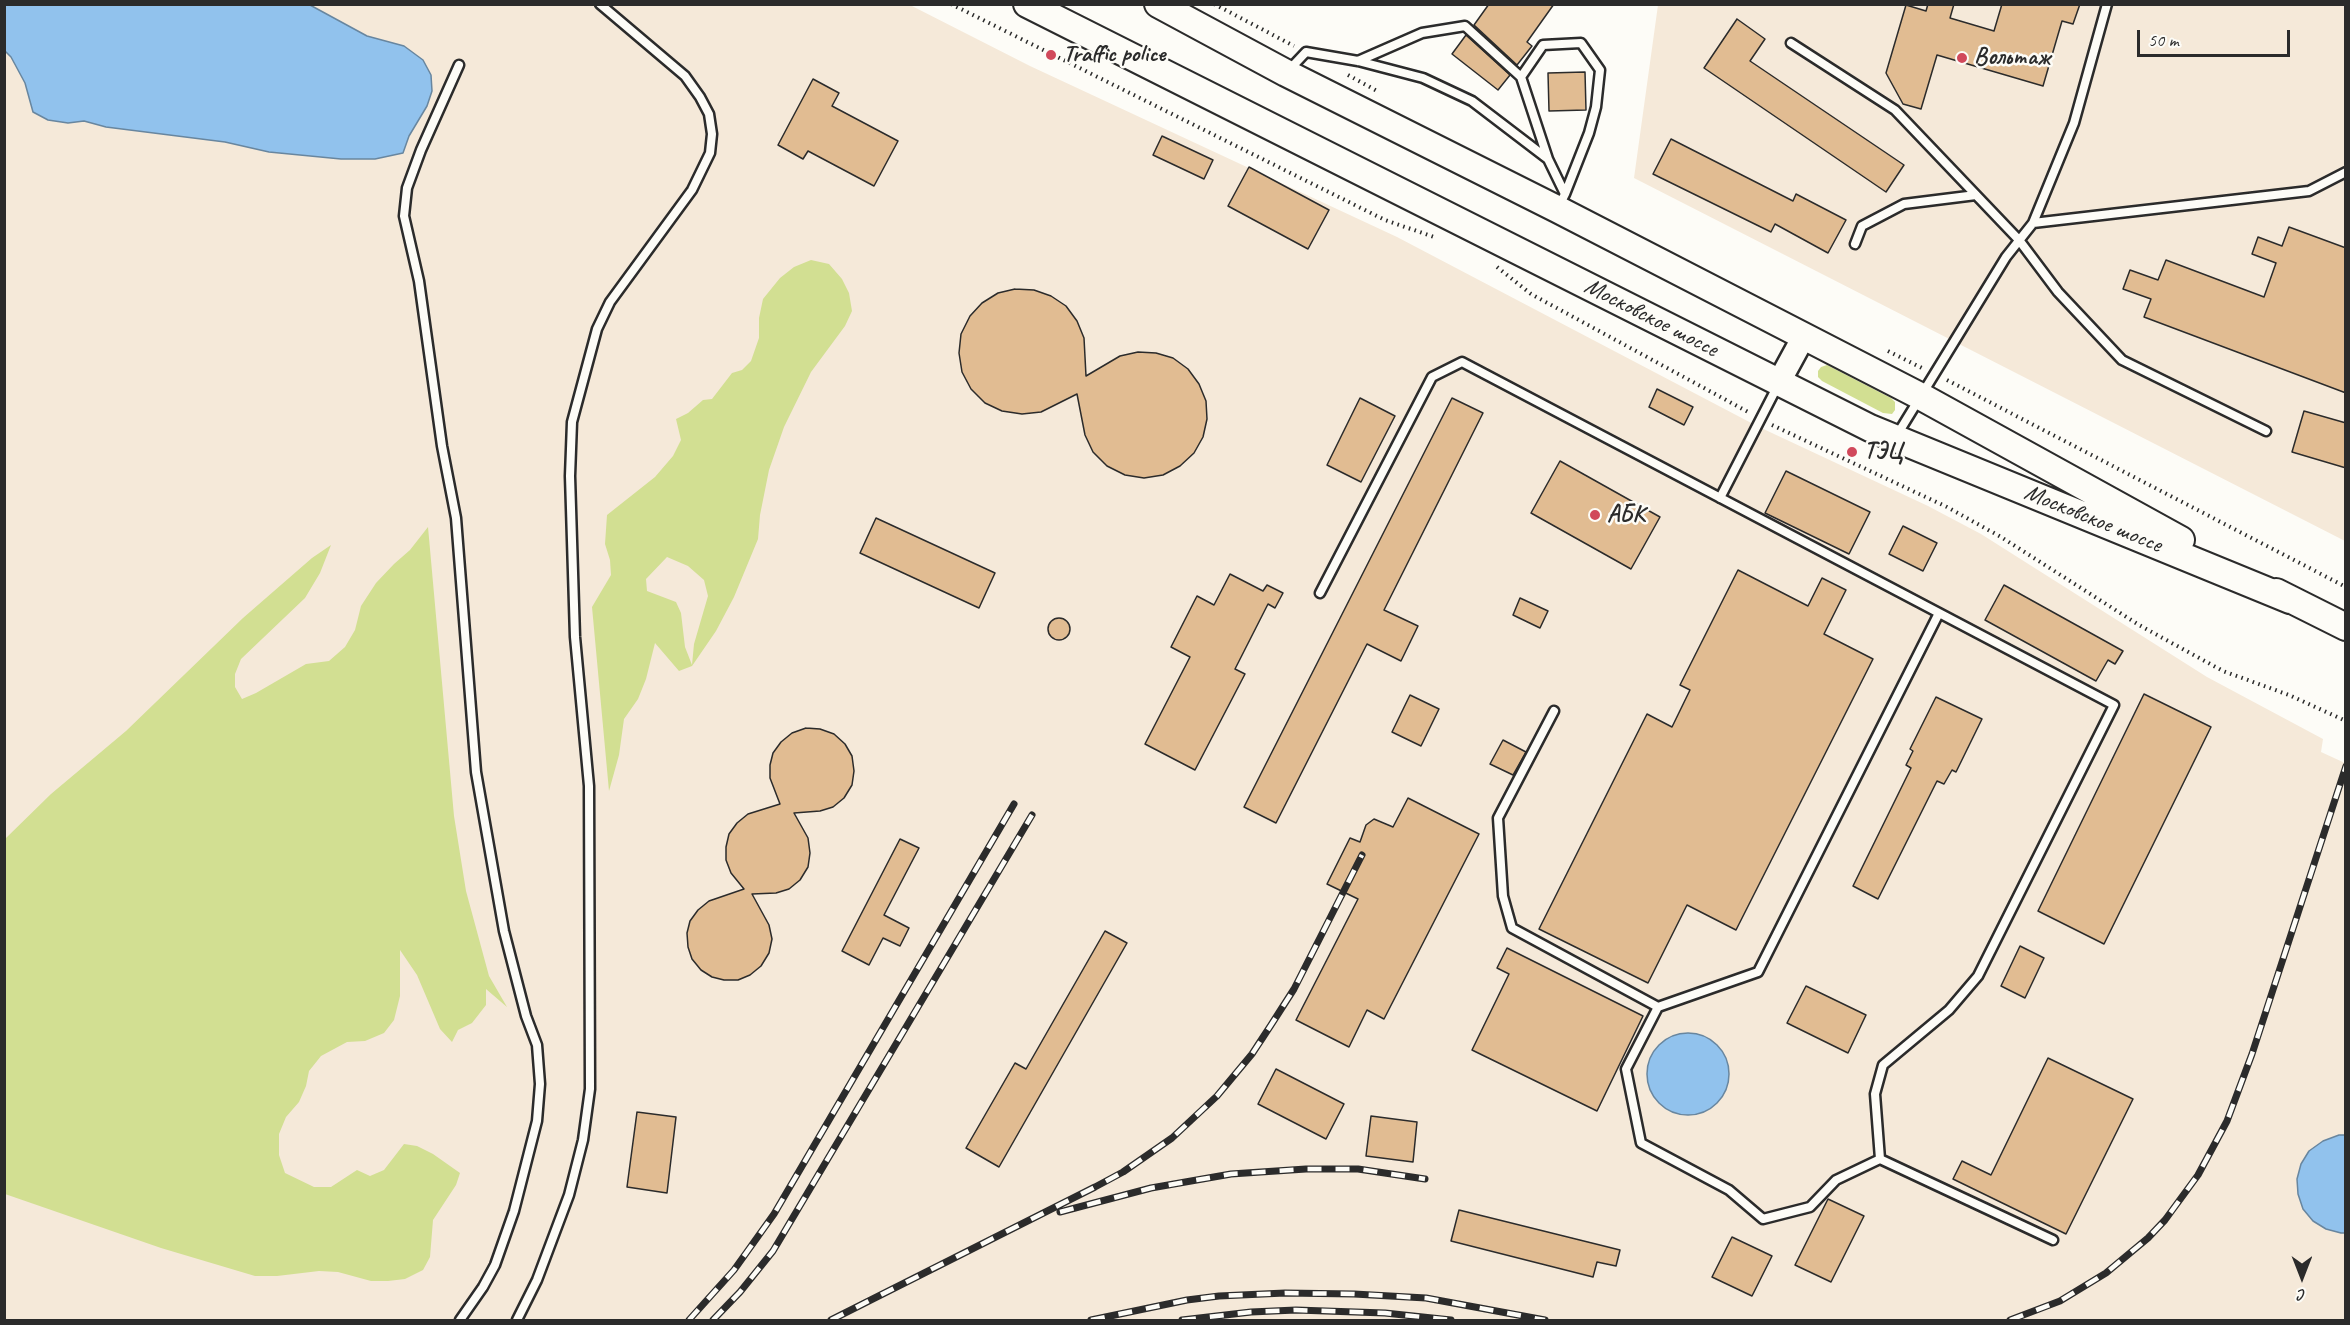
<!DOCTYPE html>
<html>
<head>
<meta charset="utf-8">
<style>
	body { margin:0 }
	#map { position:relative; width:2350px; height:1325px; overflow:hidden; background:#fdfcf7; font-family:Caveat,sans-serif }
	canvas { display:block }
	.frame { position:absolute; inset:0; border:6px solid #2b2b2b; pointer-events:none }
	.north { position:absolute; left:2272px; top:1247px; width:60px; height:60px; -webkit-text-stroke:4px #fdfcf7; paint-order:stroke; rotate:180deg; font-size:16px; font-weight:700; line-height:24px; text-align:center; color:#2b2b2b }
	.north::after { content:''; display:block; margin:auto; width:21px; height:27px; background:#2b2b2b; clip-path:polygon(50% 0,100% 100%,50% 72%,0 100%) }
	.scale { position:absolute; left:2137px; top:30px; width:153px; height:27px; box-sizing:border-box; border:3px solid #2b2b2b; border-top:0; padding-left:8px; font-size:18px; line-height:21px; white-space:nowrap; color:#2b2b2b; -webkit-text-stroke:4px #fdfcf7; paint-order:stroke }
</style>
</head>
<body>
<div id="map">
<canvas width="2350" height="1325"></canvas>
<div class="frame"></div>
<div class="north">С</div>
<div class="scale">50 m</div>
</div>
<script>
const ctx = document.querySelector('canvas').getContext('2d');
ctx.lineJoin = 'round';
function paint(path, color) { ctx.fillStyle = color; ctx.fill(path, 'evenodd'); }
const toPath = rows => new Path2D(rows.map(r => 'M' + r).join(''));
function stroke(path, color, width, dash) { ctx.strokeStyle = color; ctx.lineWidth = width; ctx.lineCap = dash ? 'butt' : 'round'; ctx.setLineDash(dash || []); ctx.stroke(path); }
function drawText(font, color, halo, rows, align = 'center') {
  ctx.font = font + ' Caveat,sans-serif'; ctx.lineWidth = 5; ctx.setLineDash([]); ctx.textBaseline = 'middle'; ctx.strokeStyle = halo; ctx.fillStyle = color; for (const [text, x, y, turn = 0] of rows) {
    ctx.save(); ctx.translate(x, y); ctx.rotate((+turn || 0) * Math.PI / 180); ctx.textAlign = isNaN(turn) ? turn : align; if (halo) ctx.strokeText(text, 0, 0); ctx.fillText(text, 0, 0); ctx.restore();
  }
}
paint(toPath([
	[5,5,910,5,1030,66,1397,237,1757,426,1928,506,1981,534,2207,677,2323,739,2321,752,2345,763,2345,1320,5,1320],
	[1658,5,2345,5,2345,541,1634,178]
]), '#f5e9d9');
paint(toPath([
	[811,260,829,264,842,279,849,293,852,311,845,326,811,372,784,427,769,470,760,515,758,539,734,597,716,631,692,666,679,671,655,643,646,679,638,699,624,719,619,755,609,791,592,607,611,575,610,560,605,544,607,515,655,477,673,456,681,440,676,419,688,413,703,400,712,399,732,373,742,370,751,361,759,338,759,318,763,299,780,278,794,267],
	[667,557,688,566,704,580,708,596,694,644,692,665,685,647,681,613,676,602,647,591,646,579],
	[1827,365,1891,398,1895,402,1895,410,1892,414,1883,413,1822,381,1818,377,1818,371,1821,367],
	[428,527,454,816,466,891,489,976,507,1007,486,989,486,1005,472,1023,458,1030,452,1042,440,1029,417,975,400,950,400,996,394,1020,384,1033,365,1041,347,1042,321,1056,309,1071,306,1086,299,1102,286,1117,279,1134,279,1155,285,1173,314,1187,331,1187,357,1170,370,1176,384,1170,404,1144,417,1146,433,1154,460,1173,456,1185,433,1220,430,1257,423,1270,405,1279,388,1281,371,1281,338,1272,319,1271,277,1276,255,1276,161,1248,5,1194,5,839,51,794,126,731,243,618,312,558,331,545,320,573,305,598,241,659,235,674,235,687,242,699,256,693,306,664,329,661,345,647,355,630,361,606,376,583,394,564,410,550]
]), '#d2df92');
const water = toPath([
	[4,5,310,5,367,36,404,46,423,60,431,75,432,91,427,106,409,136,403,153,375,159,341,159,269,152,225,142,106,127,84,121,68,123,48,120,33,112,25,83,11,57,5,51,4,5],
	'1647 1074a41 41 0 1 1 82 0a41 41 0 1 1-82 0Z',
	[2339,1135,2346,1135,2346,1233,2341,1233,2326,1229,2313,1221,2303,1209,2298,1194,2297,1179,2301,1164,2309,1151,2323,1141,2339,1135]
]);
paint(water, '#91c2ed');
stroke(water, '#68869f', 1.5);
const building = toPath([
	[1489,4,1554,4,1527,42,1532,46,1517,65,1474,25,1489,4],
	[1928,4,1954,4,1950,18,1994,31,2002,4,2080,4,2073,24,2062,21,2043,86,1937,55,1921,109,1903,104,1886,73,1906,5,1926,11,1928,4],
	[1737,19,1765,39,1750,61,1904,165,1886,192,1704,68,1737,19],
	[1466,35,1510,75,1498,90,1452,54,1466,35],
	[1585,72,1586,110,1549,111,1548,73,1585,72],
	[813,79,839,93,832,106,898,141,874,186,808,151,803,159,778,145,813,79],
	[1162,136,1213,160,1204,179,1153,155,1162,136],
	[1671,139,1793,201,1796,194,1846,220,1828,253,1775,224,1771,232,1653,174,1671,139],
	[1249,167,1329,210,1308,249,1228,206,1249,167],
	[2289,227,2346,248,2346,393,2144,317,2151,299,2123,289,2130,270,2158,280,2166,260,2264,297,2276,263,2252,254,2258,237,2282,246,2289,227],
	[1015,289,1034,290,1051,296,1066,306,1077,321,1084,338,1086,376,1120,356,1138,352,1156,353,1173,358,1188,369,1199,384,1206,401,1207,419,1203,437,1194,453,1180,466,1163,475,1144,478,1125,475,1107,466,1093,452,1085,435,1077,394,1041,412,1022,414,1002,411,985,403,971,389,962,372,959,353,961,334,970,316,982,303,998,293,1015,289],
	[1657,389,1693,407,1684,425,1649,407,1657,389],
	[1360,398,1395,416,1361,482,1327,465,1360,398],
	[1452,398,1483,413,1384,610,1418,626,1401,661,1367,644,1276,823,1244,807,1452,398],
	[2304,411,2346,423,2346,468,2292,452,2304,411],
	[1560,461,1660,517,1631,569,1531,513,1560,461],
	[1786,471,1870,512,1849,554,1765,513,1786,471],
	[876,518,995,573,979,608,860,553,876,518],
	[1903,526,1937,543,1923,571,1889,554,1903,526],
	[1738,570,1808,606,1822,578,1846,590,1824,634,1873,659,1736,930,1687,905,1648,983,1539,929,1647,714,1672,727,1690,690,1680,685,1738,570],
	[1230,574,1263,591,1267,585,1283,593,1275,608,1268,604,1235,669,1245,674,1195,770,1145,744,1190,657,1171,647,1197,596,1214,605,1230,574],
	[2004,585,2123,651,2115,664,2108,660,2096,681,1985,620,2004,585],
	[1520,598,1548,611,1540,628,1513,615,1520,598],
	'1048 629a11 11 0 1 1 22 0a11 11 0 1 1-22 0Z',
	[2144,694,2211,727,2104,944,2038,911,2144,694],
	[1410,695,1439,709,1421,746,1392,732,1410,695],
	[1936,697,1982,719,1956,772,1952,770,1944,784,1937,781,1878,899,1853,886,1911,768,1906,765,1913,751,1910,749,1936,697],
	[806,728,820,729,834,734,845,744,852,756,854,771,852,785,844,798,833,807,820,811,794,813,808,838,810,853,808,867,800,880,789,889,776,893,752,894,769,925,772,939,769,953,761,966,750,975,738,980,724,980,712,977,701,970,692,959,688,947,687,933,690,921,698,910,709,901,744,889,731,873,726,860,726,847,729,834,737,823,748,814,780,804,770,778,770,765,773,753,781,742,792,733,806,728],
	[1503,740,1526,752,1513,775,1490,764,1503,740],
	[1408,798,1479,834,1384,1019,1367,1010,1349,1047,1296,1020,1358,899,1327,884,1350,838,1360,842,1366,825,1374,819,1393,827,1408,798],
	[900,839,919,848,884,915,909,928,900,946,883,938,869,965,842,951,900,839],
	[1105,931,1127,943,999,1167,966,1148,1015,1063,1026,1069,1105,931],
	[2020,946,2044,958,2025,998,2001,986,2020,946],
	[1507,948,1643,1016,1597,1111,1472,1050,1509,974,1497,968,1507,948],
	[1806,986,1866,1015,1848,1053,1787,1023,1806,986],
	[2048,1058,2133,1099,2066,1234,1953,1179,1962,1161,1991,1175,2048,1058],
	[1276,1069,1344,1104,1326,1139,1258,1104,1276,1069],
	[637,1112,676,1117,667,1193,627,1187,637,1112],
	[1371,1116,1417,1122,1413,1162,1366,1156,1371,1116],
	[1828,1199,1864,1216,1831,1282,1795,1265,1828,1199],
	[1459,1210,1620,1250,1616,1266,1597,1262,1593,1277,1451,1241,1459,1210],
	[1732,1237,1772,1256,1752,1296,1712,1277,1732,1237]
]);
paint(building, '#e1bc92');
stroke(building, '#2b2b2b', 1.5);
const lane = toPath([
	[1791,43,1895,110,2019,240,2058,292,2122,360,2266,431],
	[1358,61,1422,33,1465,26,1521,77,1548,159],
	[459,65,421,150,407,188,404,216,419,281,442,446,456,518,476,772,504,931,526,1016,537,1045,540,1084,537,1121,514,1211,495,1265,483,1287,460,1320],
	[1289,70,1306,52,1358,61,1423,78,1472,101,1548,159,1565,194,1559,206],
	[1521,77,1543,45,1581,43,1600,70,1596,107,1589,133,1565,194],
	[2033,223,2074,123,2107,4],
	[1855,244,1862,226,1904,204,1976,195],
	[1897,435,2006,257,2033,223,2309,191,2346,172],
	[1720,498,1778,385],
	[1320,593,1432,377,1462,362,2114,705,1978,976,1949,1010,1883,1065,1875,1094,1880,1159,2053,1240],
	[1554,711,1498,818,1503,896,1512,928,1658,1007,1626,1069,1641,1143,1729,1190,1763,1219,1810,1207,1836,1180,1880,1159],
	[1658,1007,1758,972,1939,613],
	[517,1320,537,1280,569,1195,583,1140,590,1089,589,786,575,637,570,476,572,422,597,329,610,302,692,190,710,153,712,134,709,114,700,97,685,76,600,4]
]);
const secondary = toPath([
	[1779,382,1804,336]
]);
const primary = toPath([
	[1027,4,1870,428,2290,600],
	[1158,4,1286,73,1557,209,1920,396,2181,540],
	[2276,592,2346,627]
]);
stroke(lane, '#2b2b2b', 13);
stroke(secondary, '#2b2b2b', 27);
stroke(primary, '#2b2b2b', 30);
stroke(toPath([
	[951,4,1385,220,1437,238],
	[1214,4,1294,46],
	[1348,75,1379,92],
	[1497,267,1531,294,1750,413],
	[1888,351,1924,369],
	[1947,380,2346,587],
	[1772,425,1947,507,2001,537,2139,625,2223,671,2289,695,2346,721]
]), '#2b2b2b', 4, [1.5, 4.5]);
stroke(lane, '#fdfcf7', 8);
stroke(secondary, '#fdfcf7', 22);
stroke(primary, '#fdfcf7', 26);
const rail = toPath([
	[1060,1212,1151,1188,1231,1174,1306,1169,1358,1169,1425,1179],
	[689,1320,734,1270,774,1214,1014,804],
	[713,1320,740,1292,773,1251,1032,815],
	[831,1320,1095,1187,1123,1172,1172,1138,1217,1096,1252,1054,1271,1025,1294,989,1362,855],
	[1091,1320,1187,1300,1219,1296,1285,1293,1354,1294,1426,1298,1545,1320],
	[1182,1320,1251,1312,1296,1310,1385,1313,1451,1320],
	[2010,1320,2060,1301,2106,1273,2148,1238,2165,1220,2198,1175,2227,1121,2252,1054,2346,766]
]);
stroke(rail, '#2b2b2b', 7);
stroke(rail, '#fdfcf7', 4.5, [14]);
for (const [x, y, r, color] of [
	[1051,55,6,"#d1495b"],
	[1962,58,6,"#d1495b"],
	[1852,452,6,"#d1495b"],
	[1595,515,6,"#d1495b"]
]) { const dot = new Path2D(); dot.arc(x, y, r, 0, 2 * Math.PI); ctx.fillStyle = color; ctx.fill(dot); stroke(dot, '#fdfcf7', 2); }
drawText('bold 24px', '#2b2b2b', '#fdfcf7', [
	["Traffic police",1063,55],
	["Вольтаж",1974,58],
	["ТЭЦ",1864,452],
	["АБК",1607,515]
], 'left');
drawText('24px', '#2b2b2b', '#fdfcf7', [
	["Московское шоссе",1651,318,27],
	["Московское шоссе",2093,519,22]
]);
</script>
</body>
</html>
